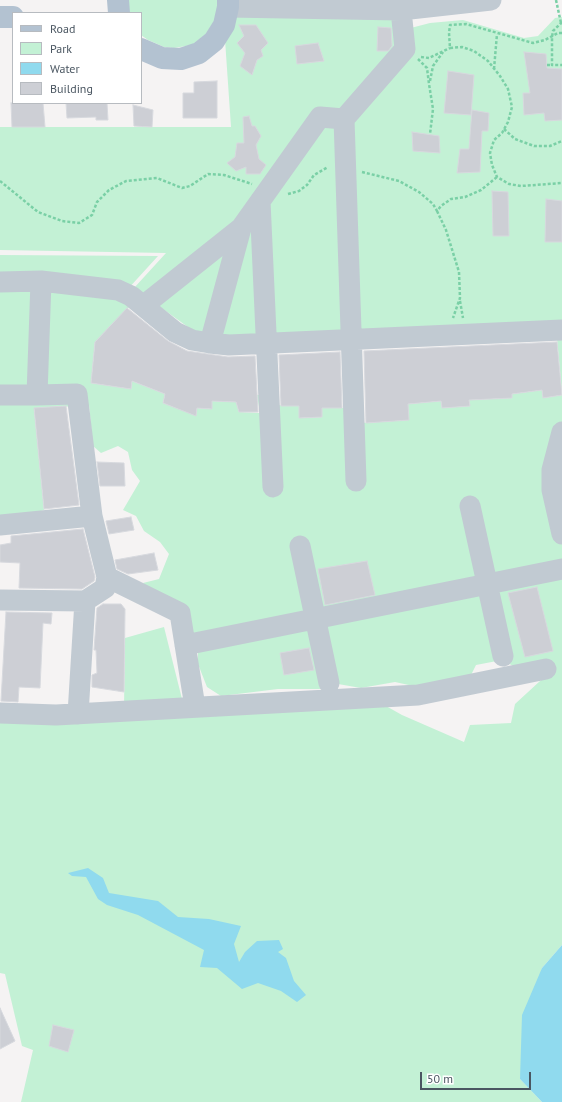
<!DOCTYPE html>
<html>
<head>
<meta charset="utf-8">
<style>
	body { margin:0 }
	#map { position:relative; width:562px; height:1102px; overflow:hidden; background:#f5f3f3; font-family:"PT Sans",sans-serif }
	canvas { display:block }
	.legend { position:absolute; left:12px; top:12px; width:130px; height:92px; box-sizing:border-box; background:#fff; border:1px solid #b7bbc0; margin:0; padding:5px 7px; list-style:none; font-size:12px; color:#4a5661 }
	.legend li { display:flex; align-items:center; gap:8px; height:20px }
	.legend b { width:20px; border:1px solid #b7bbc0 }
	.scale { position:absolute; left:420px; top:1072px; width:111px; height:18px; box-sizing:border-box; border:2px solid #4a5661; border-top:0; padding-left:5px; font-size:12px; line-height:14px; white-space:nowrap; color:#4a5661; -webkit-text-stroke:3px #fff; paint-order:stroke }
</style>
</head>
<body>
<div id="map">
<canvas width="562" height="1102"></canvas>
<ul class="legend">
<li><b style="height:5px;background:#b3c2d1"></b>Road</li>
<li><b style="height:11px;background:#c3f1d5"></b>Park</li>
<li><b style="height:11px;background:#90daee"></b>Water</li>
<li><b style="height:11px;background:#cdcfd5"></b>Building</li>
</ul>
<div class="scale">50 m</div>
</div>
<script>
const ctx = document.querySelector('canvas').getContext('2d');
ctx.lineJoin = 'round';
function paint(path, color) { ctx.fillStyle = color; ctx.fill(path, 'evenodd'); }
const toPath = rows => new Path2D(rows.map(r => 'M' + r).join(''));
function stroke(path, color, width, dash) { ctx.strokeStyle = color; ctx.lineWidth = width; ctx.lineCap = dash ? 'butt' : 'round'; ctx.setLineDash(dash || []); ctx.stroke(path); }
paint(toPath([
	[128,0,219,0,216,18,206,34,192,45,174,48,164,47,148,40,141,35,141,13,129,13],
	[228,7,401,10,403,30,430,23,463,20,524,38,538,36,555,18,562,17,562,393,557,338,210,343,134,288,166,253,0,250,0,127,231,127,224,25],
	[0,255,158,256,127,290,130,306,95,342,91,383,131,389,132,381,165,394,163,403,196,415,197,408,212,409,212,401,236,402,239,412,260,413,257,395,264,395,275,405,299,406,299,418,322,417,322,408,347,408,361,423,408,420,408,404,441,401,442,408,470,406,469,400,512,398,512,394,542,390,543,398,562,395,562,945,542,968,520,1079,542,1102,21,1102,33,1050,22,1046,5,974,0,973,0,722,370,697,402,715,464,742,470,725,511,723,515,704,552,670,517,668,502,660,476,665,470,677,427,689,395,682,361,688,338,684,320,689,278,689,221,696,207,687,198,664,198,642,149,592,143,583,159,579,169,554,160,542,144,531,136,516,123,510,140,481,132,470,128,452,118,446,101,453,93,446,89,405,34,409,44,510,0,525],
	[164,627,182,699,124,708,125,638]
]), '#c3f1d5');
paint(toPath([
	[88,868,103,878,109,893,158,901,178,917,209,919,241,926,234,944,239,962,245,952,257,941,279,940,283,949,278,952,286,958,294,981,306,995,297,1002,281,991,258,983,242,989,217,968,200,967,204,950,138,915,107,905,98,899,86,877,72,876,68,873],
	[562,945,562,1102,542,1102,520,1079,522,1015,542,968]
]), '#90daee');
const building = toPath([
	[239,25,256,25,268,43,261,50,263,56,257,60,252,75,240,66,245,53,237,43,244,36,239,25],
	[378,27,391,28,392,46,388,51,377,51,378,27],
	[318,43,324,61,297,64,295,46,318,43],
	[524,52,546,54,547,68,562,69,562,120,545,121,544,113,524,115,523,93,530,93,524,52],
	[448,71,474,75,471,115,444,113,448,71],
	[217,81,217,118,183,118,183,93,194,93,194,82,217,81],
	[11,103,43,103,45,127,12,127,11,103],
	[66,103,107,103,108,120,96,120,96,117,67,118,66,103],
	[133,105,153,110,152,127,134,126,133,105],
	[472,110,489,113,488,131,482,131,480,172,457,173,460,149,469,149,472,110],
	[249,116,252,126,255,126,261,136,256,145,259,159,266,165,260,174,246,174,246,167,236,171,227,163,235,157,237,143,244,143,243,117,249,116],
	[412,132,439,136,440,153,413,151,412,132],
	[492,191,508,192,509,236,493,236,492,191],
	[546,199,562,201,562,242,545,242,546,199],
	[127,308,168,341,187,351,228,357,255,356,258,412,239,412,236,402,212,401,212,409,197,408,196,416,163,403,165,394,132,381,131,389,91,383,95,342,127,308],
	[557,342,562,395,543,398,542,390,512,394,512,398,469,400,470,406,442,408,441,401,408,404,409,420,366,423,364,351,557,342],
	[340,352,342,408,322,408,322,417,299,418,299,406,281,406,279,355,340,352],
	[66,406,79,505,44,509,34,408,66,406],
	[97,462,124,463,125,486,100,486,97,462],
	[131,517,134,530,109,534,106,521,131,517],
	[83,529,95,577,94,581,82,589,19,588,20,563,0,562,0,545,11,543,11,536,83,529],
	[154,553,158,570,128,574,117,569,115,560,154,553],
	[367,561,375,595,325,605,318,569,367,561],
	[537,587,553,651,525,657,508,593,537,587],
	[103,604,121,604,125,609,124,692,92,687,92,675,97,673,96,650,94,650,97,608,103,604],
	[6,612,52,613,51,624,43,623,40,688,19,687,18,702,1,701,6,612],
	[309,648,314,670,284,675,280,653,309,648],
	[0,1008,15,1041,0,1049,0,1008],
	[53,1025,74,1030,68,1052,49,1046,53,1025]
]);
paint(building, '#cdcfd5');
stroke(building, '#d7d9de', 1);
stroke(toPath([
	[556,0,561,23],
	[562,24,561,23,553,31,552,37,552,65,562,65],
	[562,33,558,33,545,40,533,43,466,24,450,25,449,33,450,48,462,47,474,51,488,61,500,76,508,89,512,107,508,122,502,133,494,140,490,153,492,165,497,177,509,184,521,186,562,183],
	[421,57,429,58,450,48],
	[418,59,427,68,429,84,433,109,430,134],
	[547,65,552,65],
	[494,69,497,34],
	[430,81,433,66,443,52],
	[504,129,515,139,534,146,550,146,562,141],
	[362,172,399,181,419,192,433,204,437,211,441,206,451,199,465,197,481,190,497,177],
	[0,181,38,212,62,221,79,223,92,215,97,202,109,190,126,181,157,178,182,188,190,186,208,174,224,175,252,184],
	[288,194,299,191,307,185,314,175,328,167],
	[437,211,446,230,459,272,460,298,453,318],
	[460,301,463,318]
]), '#7ad0a6', 2.5, [3, 2]);
stroke(toPath([
	[228,7,401,10,491,0],
	[344,119,320,117,241,228,210,343,229,345,562,330],
	[260,201,273,487],
	[0,282,41,281,118,290,131,296,175,332,192,340,210,343],
	[143,306,241,228],
	[0,395,37,395,41,281],
	[37,395,77,394,92,516,107,577,105,588,85,601],
	[562,432,552,470,552,490,562,534],
	[356,481,344,119,405,49,401,10],
	[470,506,503,656],
	[0,525,92,516],
	[300,546,329,683],
	[107,577,180,613,195,707],
	[0,600,85,601,78,714],
	[185,645,562,569],
	[0,713,56,715,418,695,546,669]
]), '#c1cad2', 21);
stroke(toPath([
	[118,0,119,13],
	[0,17,13,17],
	[141,49,162,58,181,59,199,53,214,41,224,25,228,7,228,0]
]), '#b3c2d1', 22);
</script>
</body>
</html>
